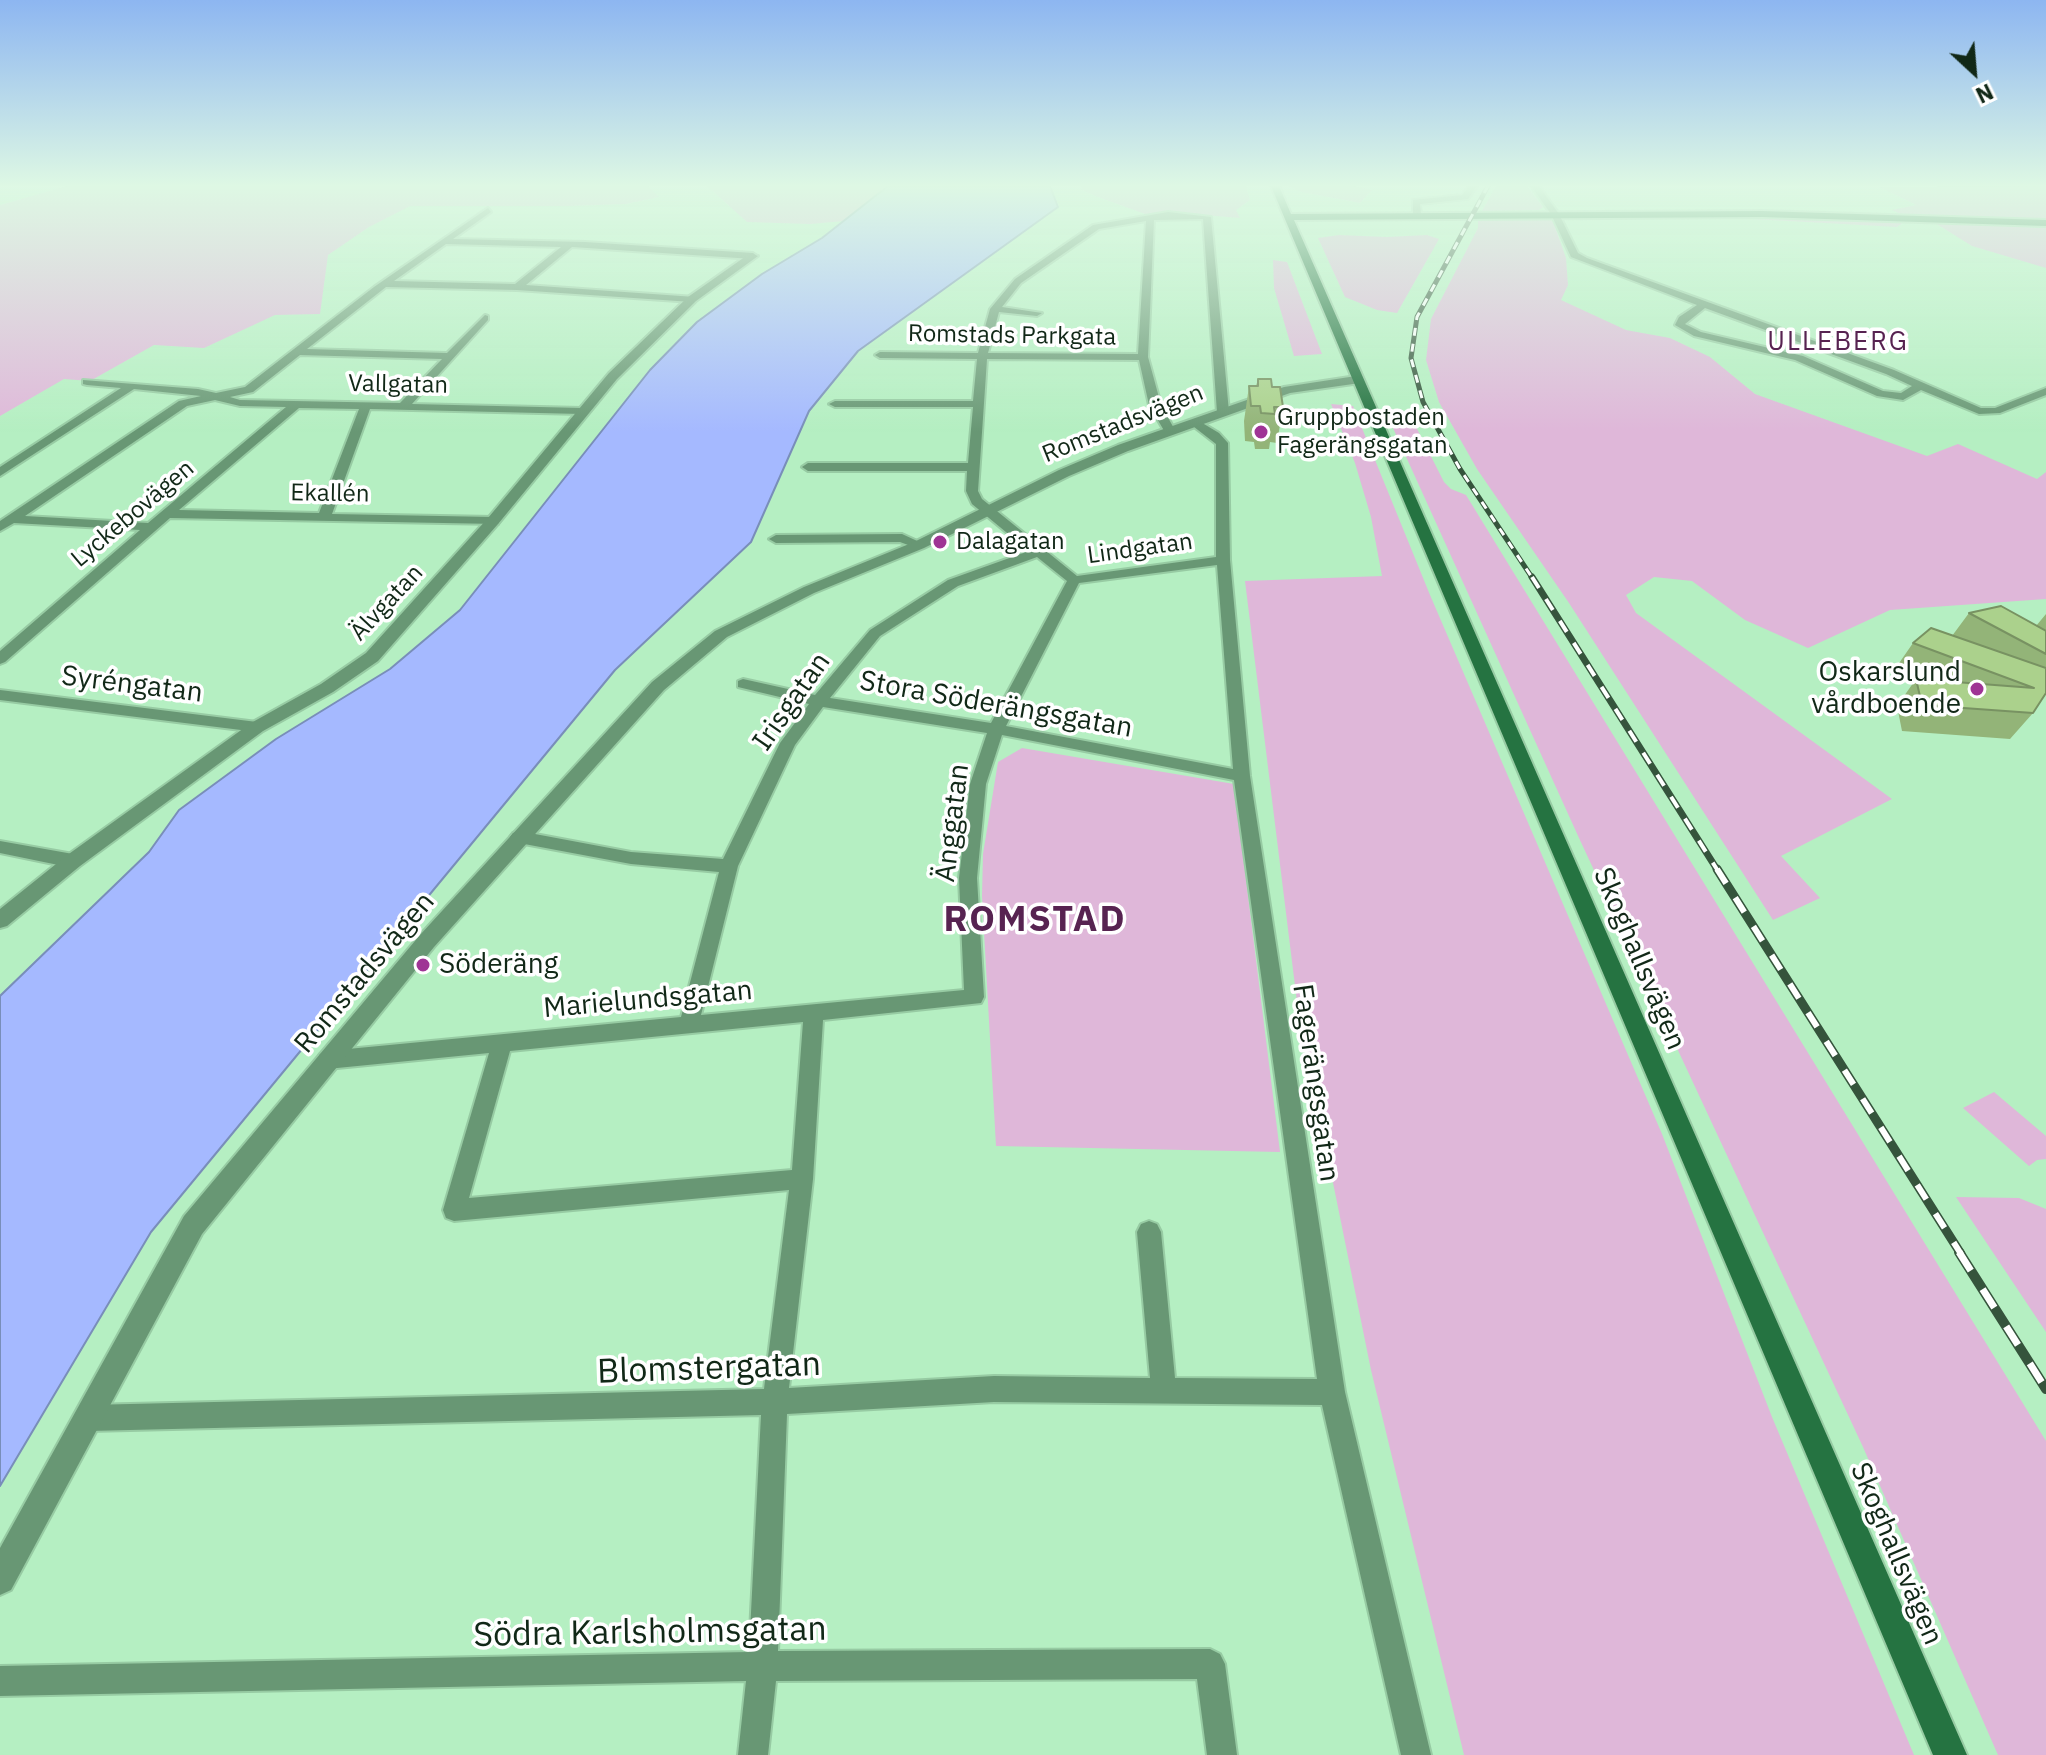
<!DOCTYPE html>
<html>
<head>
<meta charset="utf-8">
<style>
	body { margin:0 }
	#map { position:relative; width:2046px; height:1755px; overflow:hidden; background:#b5efc2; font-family:"IBM Plex Sans",sans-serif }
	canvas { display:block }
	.north { position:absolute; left:1934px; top:32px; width:80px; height:80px; -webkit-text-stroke:6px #fff; paint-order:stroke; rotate:154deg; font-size:22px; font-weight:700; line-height:32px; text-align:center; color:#112817 }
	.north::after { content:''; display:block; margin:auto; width:28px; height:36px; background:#112817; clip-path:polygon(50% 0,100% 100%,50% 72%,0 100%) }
</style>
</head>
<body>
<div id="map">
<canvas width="2046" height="1755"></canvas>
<div class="north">N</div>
</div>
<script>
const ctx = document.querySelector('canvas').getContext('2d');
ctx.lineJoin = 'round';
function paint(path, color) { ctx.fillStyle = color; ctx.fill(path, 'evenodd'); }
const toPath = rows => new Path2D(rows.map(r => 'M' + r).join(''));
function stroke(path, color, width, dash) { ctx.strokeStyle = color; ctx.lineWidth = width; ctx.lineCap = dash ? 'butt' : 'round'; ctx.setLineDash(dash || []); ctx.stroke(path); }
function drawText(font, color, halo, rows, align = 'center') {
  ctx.font = font + ' "IBM Plex Sans",sans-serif'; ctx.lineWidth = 7; ctx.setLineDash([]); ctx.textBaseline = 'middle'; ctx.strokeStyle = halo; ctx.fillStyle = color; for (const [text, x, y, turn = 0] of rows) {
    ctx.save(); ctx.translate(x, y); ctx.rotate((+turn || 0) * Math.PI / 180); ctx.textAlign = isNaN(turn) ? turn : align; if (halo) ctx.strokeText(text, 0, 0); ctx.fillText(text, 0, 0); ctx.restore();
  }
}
paint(toPath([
	[67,186,648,186,659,197,626,204,567,206,410,206,369,227,328,255,320,314,275,315,204,348,154,345,90,381,64,379,0,416,0,205],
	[707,186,888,186,844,221,810,224,747,222],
	[1081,186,1246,186,1250,200,1236,210,1240,218,1167,212,1148,215,1098,197,1082,190],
	[1288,186,1353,186,1372,190,1360,203,1302,192],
	[1496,186,1527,186,1543,207,1539,210,1482,211],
	[2046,186,2046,219,1901,214,1892,210,1916,205,1880,187],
	[1697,216,1819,218,1904,222,1897,227],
	[1491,218,1547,218,1553,221,1566,258,1568,285,1561,300,1626,330,1670,338,1710,357,1755,394,1927,456,1958,444,2037,479,2046,472,2046,599,1890,610,1808,648,1745,620,1692,581,1654,577,1626,595,1636,613,1892,799,1781,856,1820,898,1773,920,1569,603,1477,469,1439,402,1426,360,1431,319,1478,228,1478,221],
	[1935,223,2046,228,2046,268,1972,246],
	[1339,235,1387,237,1427,235,1439,239,1397,313,1377,310,1345,297,1318,238],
	[1273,260,1287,262,1322,354,1294,356,1274,288],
	[1331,404,1353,406,1430,595,1662,1134,1772,1417,1914,1755,1464,1755,1371,1370,1298,1010,1245,581,1382,576,1371,517,1355,463],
	[1410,415,1444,482,1451,489,1466,495,2046,1441,2046,1755,1998,1755,1863,1447,1579,838,1388,417],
	[1022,748,1234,784,1280,1152,996,1146,982,896,983,854,998,762],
	[1994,1092,2046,1136,2046,1159,2037,1160,2029,1166,1963,1108],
	[1956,1197,2019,1198,2046,1209,2046,1332]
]), '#dfb7d9');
const water = toPath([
	[888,186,1050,186,1058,207,858,351,809,411,751,542,615,670,151,1232,0,1486,0,996,149,852,179,810,276,739,390,669,460,610,650,370,697,322,762,274,822,238,888,186]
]);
paint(water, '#a5b9ff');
stroke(water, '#798eb9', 2);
const minor = toPath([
	[1469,186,1477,186,1468,199,1420,204,1421,215,1417,218,1413,215,1413,200,1462,195,1469,186],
	[1531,186,1539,186,1559,214,1578,253,1587,258,1894,370,1981,408,1995,408,2046,388,2046,395,2000,413,1979,414,1921,390,1903,400,1877,396,1795,360,1694,336,1675,325,1679,317,1697,305,1571,257,1551,214,1531,186],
	[1705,308,1886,374,1912,386,1901,393,1883,391,1803,356,1701,332,1685,324,1705,308],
	[488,208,491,212,453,239,585,242,753,253,757,256,753,259,572,247,526,285,695,297,697,299,692,302,517,290,386,287,307,349,447,353,485,315,488,316,488,320,412,404,582,408,588,411,582,414,370,409,332,514,493,517,499,521,498,524,170,518,5,662,0,664,0,651,140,530,14,523,0,531,0,521,179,401,201,396,134,389,0,476,0,467,121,388,87,385,83,384,83,380,198,389,216,393,245,387,374,287,488,208],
	[446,244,561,247,515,284,394,281,446,244],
	[300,355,442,359,400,403,240,400,230,397,253,392,300,355],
	[215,400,240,406,286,407,148,523,25,516,187,406,215,400],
	[299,408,359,409,319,513,179,510,299,408],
	[1168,212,1211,217,1229,412,1223,415,1217,412,1203,219,1154,220,1148,357,1161,405,1176,432,1166,434,1149,405,1139,360,987,359,978,491,982,499,1077,576,1216,557,1216,444,1189,423,1199,421,1219,433,1228,443,1230,560,1250,776,1345,1392,1431,1755,1401,1755,1322,1405,994,1402,787,1414,778,1651,1210,1649,1220,1654,1225,1664,1237,1755,1207,1755,1197,1679,776,1681,768,1755,738,1755,746,1681,0,1696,0,1666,749,1652,761,1415,88,1431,79,1427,75,1418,79,1409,88,1405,764,1389,789,1190,454,1221,446,1218,443,1210,489,1053,327,1069,320,1066,317,1060,320,1054,327,1051,681,1017,719,872,631,864,519,843,510,837,513,833,519,831,631,852,723,859,780,743,809,704,738,687,738,681,743,679,815,695,870,630,948,580,1029,551,972,504,966,491,967,471,808,471,802,467,808,463,968,463,973,407,835,407,829,404,835,401,973,401,977,359,880,358,875,355,880,352,978,353,990,309,1015,279,1093,225,1168,212],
	[1146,221,1138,354,988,353,999,312,1037,316,1042,313,1002,307,1021,283,1099,229,1146,221],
	[1037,557,1067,581,991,723,830,698,880,636,958,586,1037,557],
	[1217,565,1233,769,1006,726,1079,583,1217,565],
	[823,707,987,733,970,784,959,878,964,990,701,1015,738,866,795,745,823,707],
	[1002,735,1234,780,1317,1379,1175,1378,1161,1232,1157,1224,1149,1221,1141,1224,1137,1232,1150,1378,994,1376,789,1388,813,1179,823,1020,981,1003,984,997,977,878,986,784,1002,735],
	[803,1022,792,1170,469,1198,510,1051,803,1022],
	[902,534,926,545,919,549,900,542,776,543,769,539,776,535,902,534],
	[0,690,257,722,265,727,257,732,0,700,0,690],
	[0,841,73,854,82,861,73,868,0,853,0,841]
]);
const tertiary = toPath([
	[749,254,758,256,696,301,617,379,498,524,378,661,333,692,263,731,80,866,7,926,0,928,0,909,66,856,251,723,321,684,366,653,488,518,609,373,688,297,749,254],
	[1356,376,1360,377,1360,383,1290,393,1128,451,1069,476,924,548,814,593,727,637,664,690,434,947,202,1234,11,1590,0,1595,0,1548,184,1216,420,935,652,682,715,631,804,587,914,542,1059,470,1118,445,1284,387,1356,376]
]);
const secondary = toPath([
	[1271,186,1279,186,1291,214,1762,211,2046,220,2046,226,1762,217,1294,220,1967,1755,1933,1755,1271,186]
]);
stroke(minor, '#97cba3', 4);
stroke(tertiary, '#97cba3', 4);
stroke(secondary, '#97cba3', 4);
paint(minor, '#689774');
paint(tertiary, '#689774');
paint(secondary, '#257341');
const railFar3 = toPath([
	[1488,186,1417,317,1411,358,1423,402,1460,469,1533,579]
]);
const railFar2 = toPath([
	[1532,577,1718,871]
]);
const railFar1 = toPath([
	[1717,869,1961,1254]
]);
const rail = toPath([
	[1959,1252,2046,1389]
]);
stroke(railFar3, '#35543c', 5);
stroke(railFar2, '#35543c', 7);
stroke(railFar1, '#35543c', 9);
stroke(rail, '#35543c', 10);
stroke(railFar3, '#fff', 3, [8]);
stroke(railFar2, '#fff', 4, [13]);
stroke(railFar1, '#fff', 6, [17]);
stroke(rail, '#fff', 7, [22]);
paint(toPath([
	[1258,379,1272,387,1283,407,1277,443,1270,442,1269,449,1255,449,1254,442,1245,441,1244,421,1249,386,1256,386],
	[1969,613,2036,626,2046,614,2046,693,2033,713,2010,739,1902,731,1897,706,1916,679,1923,680,1895,669,1913,643,1952,636]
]), '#93b478');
const building = toPath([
	[1258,379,1271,379,1272,387,1280,387,1283,407,1274,407,1275,414,1261,413,1260,406,1251,406,1249,386,1258,386,1258,379],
	[2001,606,2046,631,2046,654,1969,613,2001,606],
	[1931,628,2046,668,2046,693,2033,713,1922,705,1916,679,2034,688,1913,643,1931,628]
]);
paint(building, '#abd18c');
stroke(building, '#789262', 2);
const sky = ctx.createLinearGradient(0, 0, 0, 432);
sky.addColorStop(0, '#8db6f1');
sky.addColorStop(0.43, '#def8e4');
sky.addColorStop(1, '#def8e400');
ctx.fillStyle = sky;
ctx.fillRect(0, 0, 2046, 432);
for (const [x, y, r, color] of [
	[1261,432,8,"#9f3495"],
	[940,542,8,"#9f3495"],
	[1977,689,8,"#9f3495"],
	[423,965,8,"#9f3495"]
]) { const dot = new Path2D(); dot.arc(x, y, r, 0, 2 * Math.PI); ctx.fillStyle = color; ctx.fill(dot); stroke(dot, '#fff', 3); }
drawText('24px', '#112817', '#fff', [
	["Romstads Parkgata",1012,336,1],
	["Vallgatan",398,385,1],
	["Romstadsvägen",1123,424,-22],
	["Ekallén",330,494,1],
	["Lyckebovägen",133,514,-40],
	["Lindgatan",1140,549,-8],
	["Älvgatan",387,603,-47]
]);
drawText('24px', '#112817', '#fff', [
	["Gruppbostaden",1277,418],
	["Fagerängsgatan",1277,446],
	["Dalagatan",956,542]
], 'left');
ctx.letterSpacing = '2px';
drawText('26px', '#572351', '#fff', [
	["ULLEBERG",1838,342]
]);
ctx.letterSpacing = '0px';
drawText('28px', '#112817', '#fff', [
	["Oskarslund",1961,673],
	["vårdboende",1961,705],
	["Söderäng",439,965,"left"]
], 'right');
drawText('28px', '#112817', '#fff', [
	["Syréngatan",132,685,7],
	["Irisgatan",792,702,-55],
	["Stora Söderängsgatan",996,705,10],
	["Änggatan",953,823,-83],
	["Skoghallsvägen",1639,959,67],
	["Romstadsvägen",365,973,-50],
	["Marielundsgatan",648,1000,-5],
	["Fagerängsgatan",1315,1083,82],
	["Skoghallsvägen",1896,1554,67]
]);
drawText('34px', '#112817', '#fff', [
	["Blomstergatan",709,1369,-2],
	["Södra Karlsholmsgatan",650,1633,-1]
]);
ctx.letterSpacing = '2px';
drawText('bold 36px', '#572351', '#fff', [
	["ROMSTAD",1035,921]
]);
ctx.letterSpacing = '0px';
</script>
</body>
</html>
